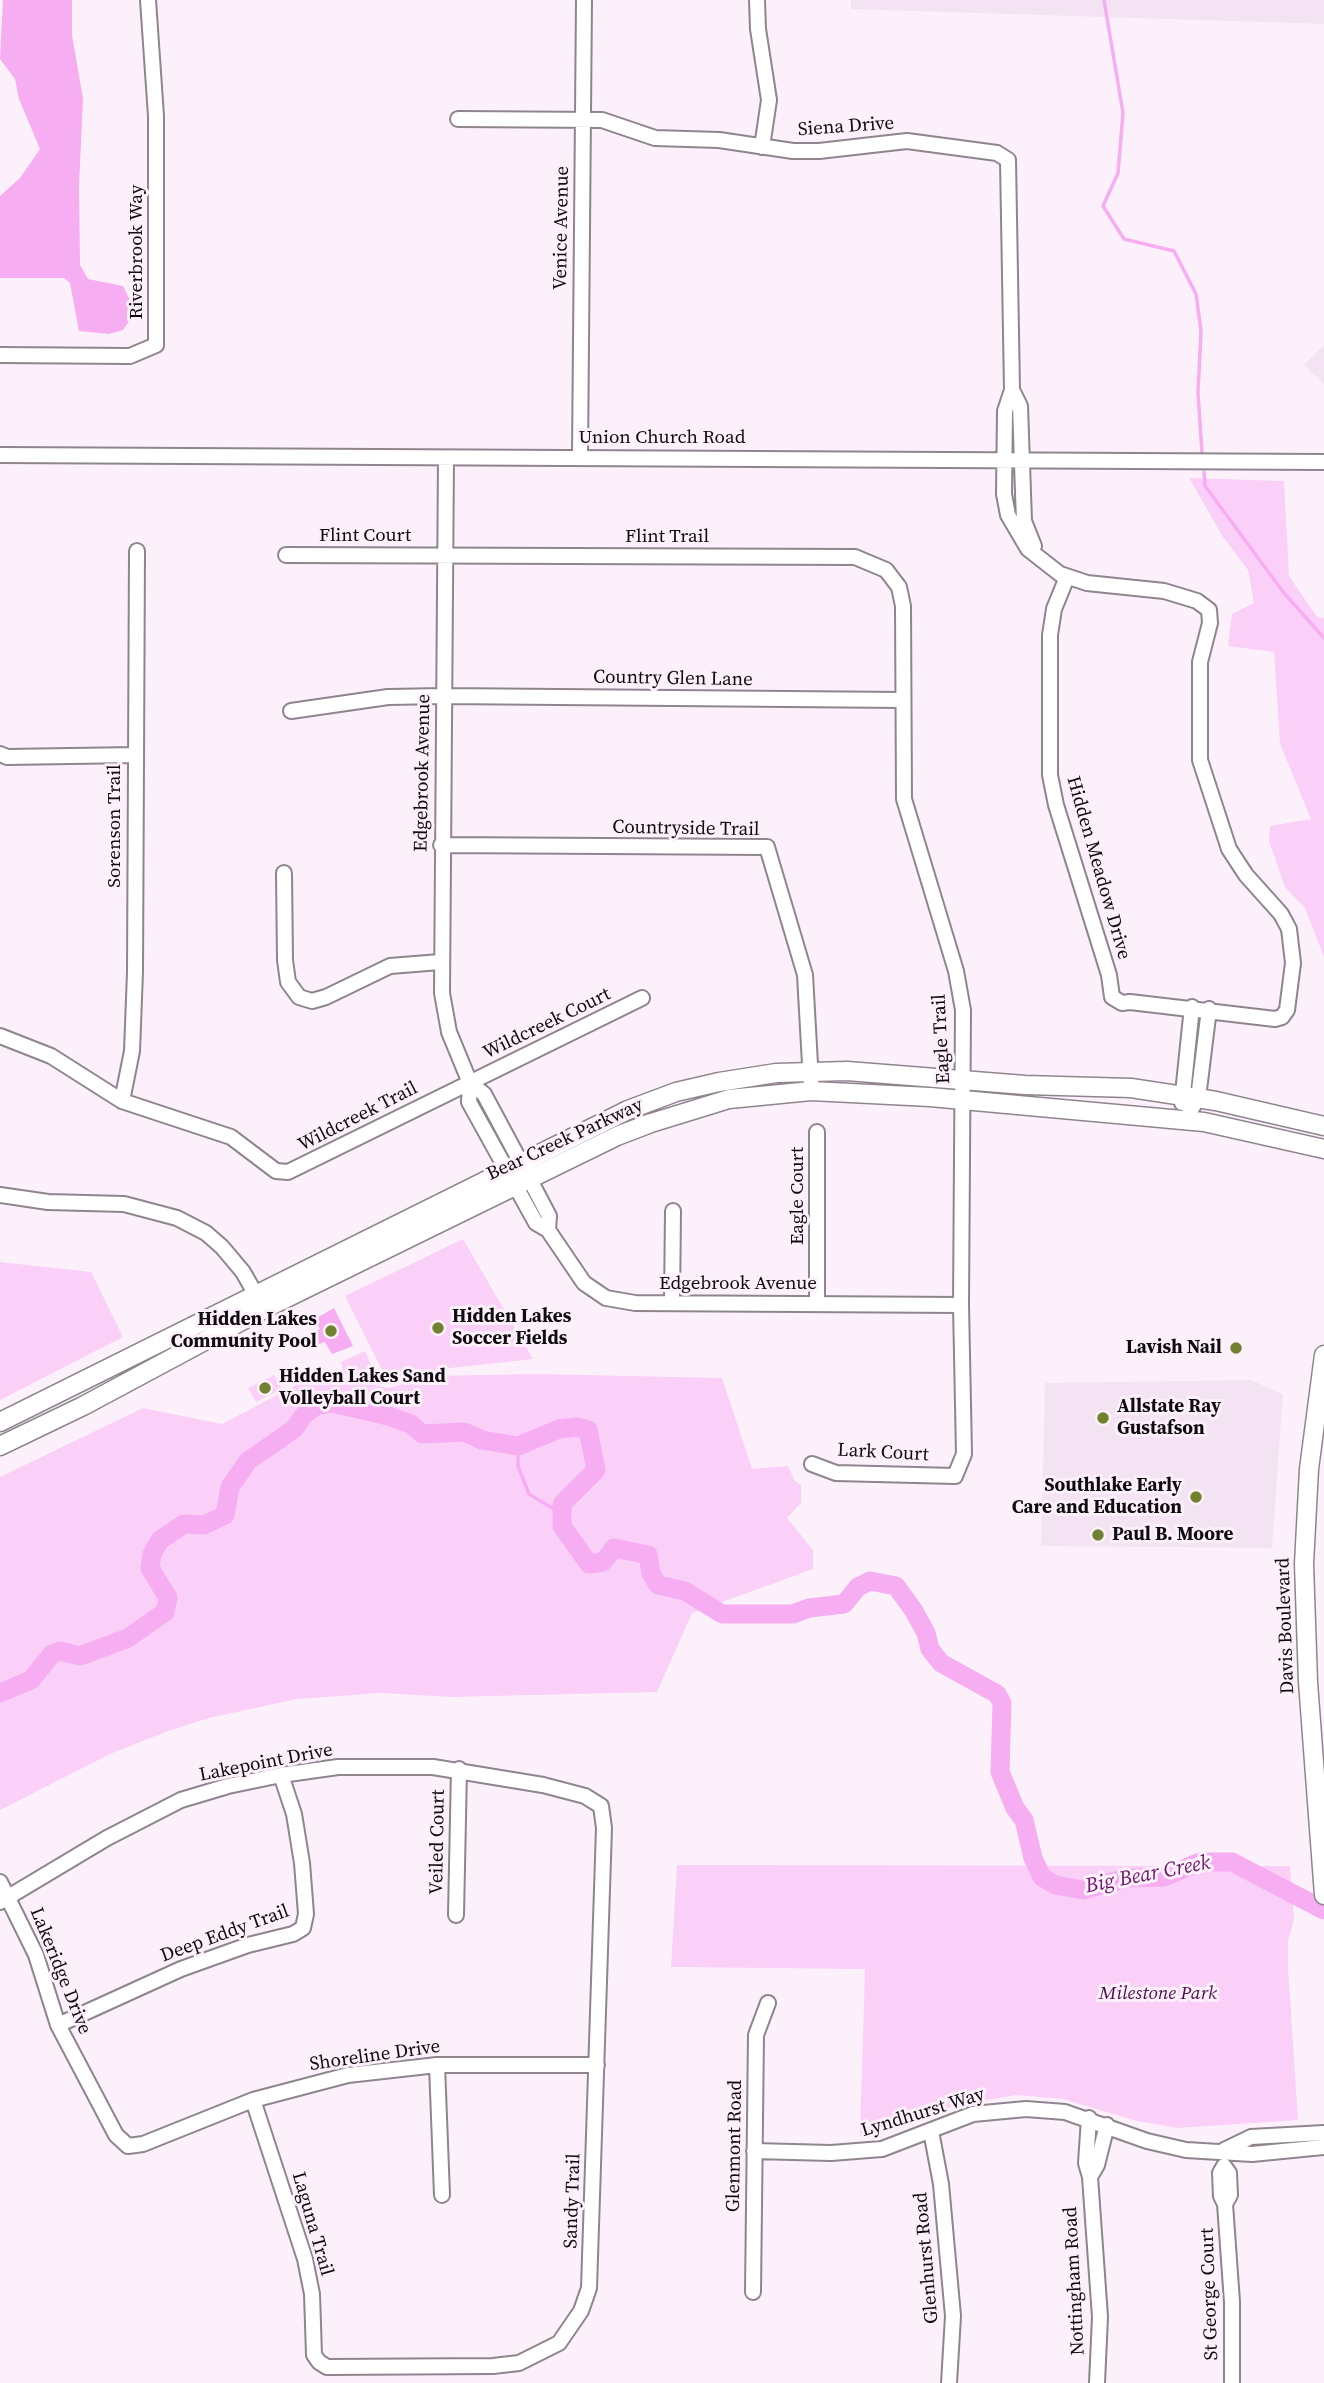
<!DOCTYPE html>
<html>
<head>
<meta charset="utf-8">
<style>
	body { margin:0 }
	canvas { display:block; background:#fcf1fb }
</style>
</head>
<body>
<canvas width="1324" height="2383"></canvas>
<script>
const ctx = document.querySelector('canvas').getContext('2d');
ctx.lineJoin = 'round';
function paint(path, color) { ctx.fillStyle = color; ctx.fill(path, 'evenodd'); }
const toPath = rows => new Path2D(rows.map(r => 'M' + r).join(''));
function stroke(path, color, width, dash) { ctx.strokeStyle = color; ctx.lineWidth = width; ctx.lineCap = dash ? 'butt' : 'round'; ctx.setLineDash(dash || []); ctx.stroke(path); }
function drawText(font, color, halo, rows, align = 'center') {
  ctx.font = font + ' "Source Serif 4",serif'; ctx.lineWidth = 6; ctx.setLineDash([]); ctx.textBaseline = 'middle'; ctx.strokeStyle = halo; ctx.fillStyle = color; for (const [text, x, y, turn = 0] of rows) {
    ctx.save(); ctx.translate(x, y); ctx.rotate((+turn || 0) * Math.PI / 180); ctx.textAlign = isNaN(turn) ? turn : align; if (halo) ctx.strokeText(text, 0, 0); ctx.fillText(text, 0, 0); ctx.restore();
  }
}
paint(toPath([
	[851,0,1324,0,1324,24,851,9],
	[1324,345,1324,384,1304,365],
	[1251,1380,1283,1394,1272,1548,1041,1546,1045,1383]
]), '#f4e4f3');
paint(toPath([
	[1189,478,1284,481,1289,576,1317,617,1324,618,1324,957,1305,908,1285,887,1269,841,1270,826,1311,819,1280,744,1274,652,1228,646,1232,614,1254,603,1248,570,1223,537],
	[463,1239,533,1359,432,1370,389,1384,345,1296],
	[0,1262,91,1272,123,1337,0,1400],
	[365,1351,373,1369,370,1378,344,1374,341,1362],
	[321,1372,388,1388,432,1376,536,1374,722,1378,752,1469,788,1466,795,1481,801,1485,801,1503,787,1518,813,1550,813,1569,692,1613,657,1692,451,1697,380,1693,297,1699,209,1718,168,1731,110,1754,0,1810,0,1477,143,1408,222,1424],
	[274,1375,282,1389,256,1402,248,1388],
	[677,1865,1290,1866,1294,1919,1288,1941,1288,1967,1298,2120,1178,2128,1137,2121,1063,2099,1016,2095,953,2106,895,2129,860,2137,865,1969,671,1967]
]), '#fbd0f8');
paint(toPath([
	[3,0,72,0,72,35,83,99,79,186,80,265,88,279,123,286,129,298,130,320,123,330,109,334,79,331,70,283,64,278,0,278,0,196,20,178,40,149,19,99,15,79,0,59],
	[334,1308,353,1346,332,1354,325,1342,319,1344,313,1333,320,1329,315,1319]
]), '#f7adf2');
stroke(toPath([
	[1104,0,1123,113,1118,173,1103,206,1124,239,1174,251,1196,294,1201,331,1198,393,1202,453],
	[1204,472,1205,486,1284,593,1324,638],
	[518,1446,518,1466,529,1494,562,1514]
]), '#f7adf2', 3.5);
stroke(toPath([
	[0,1693,31,1680,52,1654,60,1651,80,1656,128,1638,165,1612,168,1598,150,1568,152,1554,160,1540,184,1524,204,1525,225,1515,230,1487,248,1461,294,1429,304,1415,317,1405,332,1403,388,1416,411,1424,422,1434,464,1432,482,1440,518,1446,559,1429,577,1427,588,1430,596,1470,562,1504,562,1526,589,1564,603,1562,614,1548,648,1555,651,1573,658,1585,685,1591,722,1614,793,1614,809,1608,844,1604,858,1587,870,1581,896,1586,914,1611,926,1633,930,1649,941,1663,997,1694,1002,1703,1000,1772,1015,1808,1024,1820,1033,1858,1042,1877,1055,1885,1083,1890,1127,1878,1164,1877,1200,1862,1232,1862,1324,1910]
]), '#f7adf2', 19);
const minor = toPath([
	[757,0,758,29,769,100,762,147],
	[458,119,602,120,655,138,719,140,793,151,819,151,907,141,997,153,1008,160,1012,390,1005,411,1004,494,1008,515,1028,549,1060,574,1087,583,1164,591,1197,601,1209,610,1210,623,1200,662,1200,760,1229,849,1246,875,1281,914,1289,929,1293,963,1287,1010,1282,1017,1275,1019,1130,1002,1122,1003,1112,997,1109,975,1056,805,1050,775,1050,635,1054,609,1067,577],
	[0,355,130,356,156,345,156,116,148,0],
	[1012,390,1020,406,1024,521,1034,546],
	[0,455,1324,462],
	[580,456,584,0],
	[446,458,442,993,449,1032,470,1083,469,1102,536,1223,548,1230,584,1283,606,1298,635,1303,961,1305],
	[286,555,855,557,886,570,899,587,903,606,904,799,956,971,963,1010,961,1305,964,1454,955,1476,836,1473,812,1464],
	[291,711,388,697,444,696,902,700],
	[0,754,7,757,135,755],
	[441,845,767,847,805,975,811,1082],
	[284,873,285,960,288,982,299,997,312,1001,326,997,390,966,440,962],
	[0,1036,51,1056,122,1101,231,1137,276,1171,288,1172,642,998],
	[470,1083,484,1094,529,1178,549,1216,548,1230],
	[122,1101,132,1051,135,972,137,551],
	[1182,1103,1192,1007],
	[1185,1120,1198,1098,1209,1009],
	[817,1132,817,1303],
	[0,1195,48,1202,124,1204,177,1218,206,1233,222,1247,243,1272,260,1302],
	[672,1303,673,1211],
	[0,1882,36,1955,58,2025,116,2135,128,2146,143,2144,253,2100,348,2075,437,2065,597,2065],
	[0,1902,107,1838,181,1800,228,1786,281,1775,338,1767,433,1767,543,1785,585,1796,601,1806,604,1828,589,2288,581,2311,559,2343,519,2363,493,2366,327,2367,319,2362,314,2355,312,2294,305,2259,253,2100],
	[456,1915,459,1769],
	[58,2025,181,1969,248,1945,293,1934,303,1928,306,1914,302,1863,294,1814,281,1775],
	[437,2065,442,2195],
	[1089,2118,1086,2163,1090,2177,1100,2317,1097,2383],
	[931,2131,941,2184,953,2316,949,2383],
	[1224,2150,1251,2137,1324,2133],
	[754,2151,831,2153,882,2149,973,2114,1026,2109,1065,2112,1147,2141,1186,2150,1252,2154,1324,2147],
	[1224,2166,1229,2173,1230,2195,1225,2204,1221,2196,1220,2173,1224,2166],
	[1090,2177,1097,2165,1107,2125],
	[1225,2204,1232,2302,1232,2383],
	[753,2292,756,2035,768,2003]
]);
const major = toPath([
	[1324,1355,1309,1469,1304,1564,1308,1682,1324,1895],
	[0,1422,628,1110,676,1092,719,1082,776,1073,847,1071,1025,1085,1131,1088,1216,1101,1324,1126],
	[0,1446,83,1406,264,1309,617,1136,651,1123,729,1099,811,1091,930,1097,1204,1122,1324,1149]
]);
stroke(minor, '#8f858e', 18);
stroke(major, '#8f858e', 21);
stroke(minor, '#fff', 14);
stroke(major, '#fff', 18);
for (const [x, y, r, color] of [
	[438,1328,7,"#72812f"],
	[331,1331,7,"#72812f"],
	[1236,1348,7,"#72812f"],
	[265,1388,7,"#72812f"],
	[1103,1418,7,"#72812f"],
	[1196,1497,7,"#72812f"],
	[1098,1535,7,"#72812f"]
]) { const dot = new Path2D(); dot.arc(x, y, r, 0, 2 * Math.PI); ctx.fillStyle = color; ctx.fill(dot); stroke(dot, '#fcf1fb', 2.5); }
drawText('19px', '#0f0c0f', '#fcf1fb', [
	["Siena Drive",846,127,-4],
	["Venice Avenue",562,228,-89],
	["Riverbrook Way",137,252,-90],
	["Union Church Road",662,438],
	["Flint Court",365,536],
	["Flint Trail",667,537],
	["Country Glen Lane",673,679,1],
	["Edgebrook Avenue",423,773,-89],
	["Sorenson Trail",115,826,-90],
	["Countryside Trail",686,829,1],
	["Hidden Meadow Drive",1098,868,74],
	["Wildcreek Court",547,1024,-26],
	["Eagle Trail",942,1039,-93],
	["Wildcreek Trail",358,1117,-27],
	["Bear Creek Parkway",565,1140,-25],
	["Eagle Court",798,1196,-90],
	["Edgebrook Avenue",738,1284],
	["Lark Court",883,1453,3],
	["Davis Boulevard",1286,1626,-92],
	["Lakepoint Drive",266,1763,-11],
	["Veiled Court",438,1842,-89],
	["Deep Eddy Trail",225,1934,-20],
	["Lakeridge Drive",60,1971,68],
	["Shoreline Drive",375,2056,-8],
	["Lyndhurst Way",923,2113,-17],
	["Glenmont Road",735,2146,-89],
	["Sandy Trail",573,2201,-88],
	["Laguna Trail",312,2224,74],
	["Glenhurst Road",927,2258,-95],
	["Nottingham Road",1075,2281,-93],
	["St George Court",1210,2294,-92]
]);
drawText('bold 19px', '#0f0c0f', '#fcf1fb', [
	["Hidden Lakes",452,1317],
	["Soccer Fields",452,1339],
	["Hidden Lakes",317,1320,"right"],
	["Community Pool",317,1342,"right"],
	["Lavish Nail",1222,1348,"right"],
	["Hidden Lakes Sand",279,1377],
	["Volleyball Court",279,1399],
	["Allstate Ray",1117,1407],
	["Gustafson",1117,1429],
	["Southlake Early",1182,1486,"right"],
	["Care and Education",1182,1508,"right"],
	["Paul B. Moore",1112,1535]
], 'left');
drawText('italic 19px', '#4d0c4c', '#fcf1fb', [
	["Milestone Park",1158,1994]
]);
drawText('italic 21px', '#6b166a', '#fcf1fb', [
	["Big Bear Creek",1148,1875,-11]
]);
</script>
</body>
</html>
